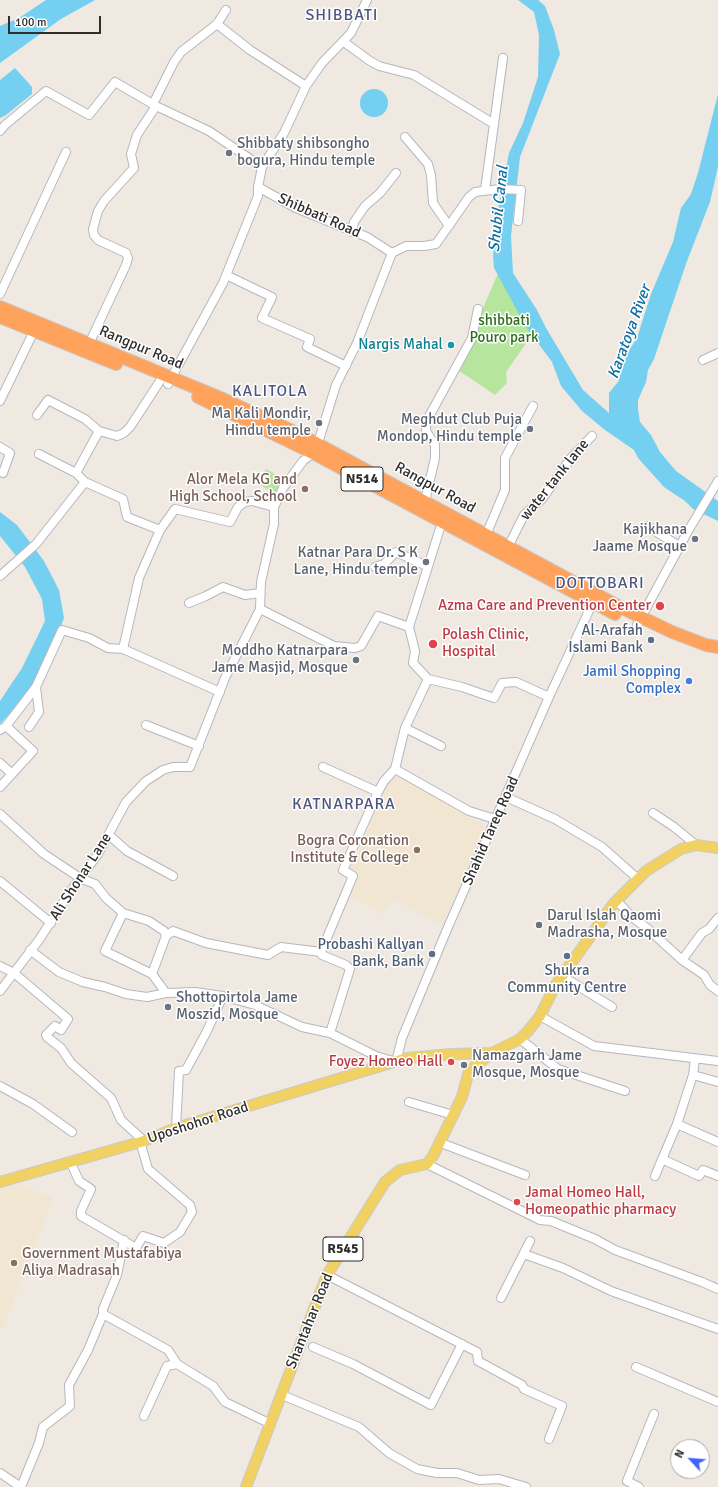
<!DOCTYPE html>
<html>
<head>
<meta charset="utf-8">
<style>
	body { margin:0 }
	#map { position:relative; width:718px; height:1487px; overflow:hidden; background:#efe9e1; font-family:Signika,sans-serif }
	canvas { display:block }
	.north { position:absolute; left:670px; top:1439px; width:40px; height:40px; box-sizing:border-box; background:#fff; border:1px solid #ababab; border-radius:50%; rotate:296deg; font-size:11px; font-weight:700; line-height:16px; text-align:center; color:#2e2e2e }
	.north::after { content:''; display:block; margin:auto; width:14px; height:18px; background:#4264fb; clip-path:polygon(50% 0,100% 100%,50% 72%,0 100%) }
	.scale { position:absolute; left:8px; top:16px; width:93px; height:18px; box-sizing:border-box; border:2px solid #2e2e2e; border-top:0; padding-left:5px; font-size:12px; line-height:14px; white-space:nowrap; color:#2e2e2e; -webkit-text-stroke:3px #fff; paint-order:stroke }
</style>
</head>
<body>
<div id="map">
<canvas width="718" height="1487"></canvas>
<div class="north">N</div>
<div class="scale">100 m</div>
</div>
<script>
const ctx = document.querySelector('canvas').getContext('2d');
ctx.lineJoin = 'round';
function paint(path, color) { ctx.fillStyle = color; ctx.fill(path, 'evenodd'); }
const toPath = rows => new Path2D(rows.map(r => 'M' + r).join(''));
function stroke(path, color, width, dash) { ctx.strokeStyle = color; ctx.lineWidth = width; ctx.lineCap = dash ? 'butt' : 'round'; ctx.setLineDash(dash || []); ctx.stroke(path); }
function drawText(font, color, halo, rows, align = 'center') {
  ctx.font = font + ' Signika,sans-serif'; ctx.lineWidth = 3; ctx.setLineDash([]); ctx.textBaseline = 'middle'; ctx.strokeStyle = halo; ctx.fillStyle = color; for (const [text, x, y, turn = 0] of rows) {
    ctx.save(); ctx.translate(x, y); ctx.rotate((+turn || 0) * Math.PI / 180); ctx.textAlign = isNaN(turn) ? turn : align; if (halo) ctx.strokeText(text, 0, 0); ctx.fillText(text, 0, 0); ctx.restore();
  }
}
paint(toPath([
	[399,774,467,816,485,825,443,925,393,899,382,914,349,895,349,869,357,856,386,785],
	[7,1180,53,1198,3,1328,0,1327,0,1182]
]), '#f0e6d1');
paint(toPath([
	[499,271,536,329,506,372,507,383,495,395,455,368,477,330,483,308],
	[266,469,286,481,277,495,257,483]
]), '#b6e59e');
paint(toPath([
	[46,0,95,0,61,19,0,63,0,26,19,18],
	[518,0,538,0,545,6,554,30,560,54,520,157,511,236,513,273,537,310,546,328,583,390,609,413,609,393,618,382,628,352,637,338,651,294,673,242,681,208,691,194,698,173,718,94,718,167,710,202,687,261,654,359,648,370,646,382,638,400,638,409,640,422,651,435,660,452,676,471,718,501,718,521,693,509,685,501,664,487,638,458,634,450,605,430,582,411,561,386,552,362,526,327,494,268,493,256,499,203,509,153,523,123,538,77,539,35,534,12],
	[15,68,32,87,32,94,6,115,0,118,0,80],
	'360 103a14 14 0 1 1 28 0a14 14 0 1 1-28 0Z',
	[0,512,17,525,44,561,59,590,64,618,47,663,22,701,0,724,0,701,22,668,45,621,42,599,25,567,0,536]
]), '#75cff0');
const minor = toPath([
	[367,0,351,33,322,63,306,86,284,133,262,167,258,187,296,208,367,237,392,253],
	[217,24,250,50,306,86],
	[344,42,370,61,379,66,414,75,494,124],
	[153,104,174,62,181,52,217,24,226,10],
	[0,131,5,125,46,91,89,115,115,82,156,106,209,131,262,167],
	[405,137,428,164,431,175,433,203,449,226],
	[485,190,503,58],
	[352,232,354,222,365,206,380,193,396,173],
	[392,253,406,246,424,246,436,244,469,197,475,192,500,189,521,190,518,221],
	[226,275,272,297,262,318,310,339,307,347,346,366],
	[0,294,66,152],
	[89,344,126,265,128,258,126,253,98,240,94,235,93,229,98,211,104,201,134,168,131,154,137,135,156,106],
	[703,360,718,353],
	[168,384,223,283,258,196,258,187],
	[0,401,34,331],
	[37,415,48,400,85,419,99,431,117,436,124,433,130,427,160,381],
	[0,447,10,453,3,473],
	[39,454,76,473,85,482,123,499,127,517,160,530],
	[76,473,99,431],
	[425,501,435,458,435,445,426,431,426,422,472,338,478,309],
	[647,526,679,546],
	[486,535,505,490,505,458,533,406],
	[508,547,524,515,542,499,571,458,592,436],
	[375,567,384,564,396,552,427,566],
	[0,576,36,544,85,482],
	[189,603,206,596,223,587,245,595,260,593],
	[260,609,334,646,355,648,361,646,378,616,409,627],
	[637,625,688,531,718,481],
	[123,649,139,578,160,530,175,509,230,522,238,507,245,502,252,501,274,507],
	[428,679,462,687,494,698,502,683,516,682,549,697],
	[146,725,199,746],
	[29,727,39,712,36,687],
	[405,728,441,746],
	[0,730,6,726,36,687,62,630,89,638,108,648,123,649,220,692],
	[0,763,12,774],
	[323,767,378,792],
	[395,769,405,728,428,679,413,663,415,651,409,627,442,522],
	[395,769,469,811,495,819],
	[0,787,33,751,6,726],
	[506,797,555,819,602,847,638,879],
	[653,813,674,827,696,845],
	[0,814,44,854,80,878,95,884,106,898,123,913,149,921,164,931,166,936,152,974,166,993,195,992,223,996,255,1005,302,1027,330,1033,376,1056,396,1062,402,1038,448,927,549,697,593,602],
	[109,835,127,851,173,876],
	[0,881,51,923],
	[616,900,632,917,648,929,682,960,704,975,710,985,718,991],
	[123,913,105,951,152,974],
	[166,936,173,931,206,943,268,955,281,947,321,952],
	[30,950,59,972,83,982,105,987,126,994,147,997,166,993],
	[682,960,702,933,709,929,718,918],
	[0,966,14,973,68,1019,61,1030,55,1026,46,1035,47,1037,61,1048,71,1063,80,1071,111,1098,121,1120,144,1141],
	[562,976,612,1007],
	[0,991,39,940,70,892,98,854,126,802,146,781,163,770,173,767,190,767,225,678,260,609,261,582,274,524,274,507,283,488,303,461,313,453,318,443,336,385,357,343,392,253],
	[540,1016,594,1046,718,1061],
	[330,1033,350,969,346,965,322,955,321,952,353,876,343,870,378,792,384,781,395,769],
	[520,1039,558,1069,625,1091],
	[693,1075,718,1082],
	[0,1086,33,1104,72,1132],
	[409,1102,453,1115],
	[677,1124,718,1142],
	[176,1128,179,1071,186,1070,206,1033,223,996],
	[441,1143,525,1175],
	[662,1159,699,1176,703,1170,718,1176],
	[70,1161,79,1181,91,1189,81,1211,81,1216,136,1248,143,1236,164,1243,180,1232,192,1212,190,1205,148,1169,140,1141],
	[427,1164,540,1220,551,1221,595,1239,615,1250,702,1282,718,1289],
	[655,1176,677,1124,693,1075,695,1059],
	[124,1240,117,1275,103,1309,103,1314,168,1350,177,1364],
	[524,1254,563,1268,611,1291,718,1329],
	[327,1275,477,1352,478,1361,522,1385,524,1389,562,1406,549,1439],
	[501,1298,530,1241],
	[313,1347,353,1364,431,1405,462,1344],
	[636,1367,718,1402],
	[282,1395,359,1427,389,1453,417,1469,437,1473,457,1473,479,1480,499,1479,526,1487],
	[144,1416,167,1366,177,1364,213,1386,225,1402,271,1424],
	[0,1473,21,1487],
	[21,1487,39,1443,43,1427,70,1406,69,1385,88,1350,103,1314],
	[639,1487,627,1481,654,1414]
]);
const major = toPath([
	[0,1182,144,1141,176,1128,407,1058,452,1054,492,1053],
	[246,1487,327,1275,385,1182,400,1170,427,1164,433,1156,462,1097,469,1071,492,1053,520,1039,528,1031,540,1016,555,986,614,903,646,871,681,849,696,845,718,848]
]);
const highway = toPath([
	[0,307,223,399,297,433,618,606,672,632,706,645,718,647],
	[0,317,116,364],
	[198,397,313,453,615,614]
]);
stroke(minor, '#b4b7c1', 10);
stroke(major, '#c9c9c9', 12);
stroke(highway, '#c9c9c9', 14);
stroke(minor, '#fff', 8);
stroke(major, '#f2d163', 10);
stroke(highway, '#ffa35c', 12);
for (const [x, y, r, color] of [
	[229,153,4,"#6b7280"],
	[451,345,4,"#0f9aa8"],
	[319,423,4,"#6b7280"],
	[530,429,4,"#6b7280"],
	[305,489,4,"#8d6e63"],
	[695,539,4,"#6b7280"],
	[426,562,4,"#6b7280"],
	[660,606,5,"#e0444e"],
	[651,640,4,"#5c6f8a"],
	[433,644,5,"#e0444e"],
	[356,660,4,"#6b7280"],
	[689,681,4,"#3f7fe0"],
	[417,850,4,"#8d6e63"],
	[539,925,4,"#6b7280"],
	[432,954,4,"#5c6f8a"],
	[567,956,4,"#5c6f8a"],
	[168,1007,4,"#6b7280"],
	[451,1062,4,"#e0444e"],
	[464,1065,4,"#6b7280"],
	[517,1202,4,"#e0444e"],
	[14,1263,4,"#8d6e63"]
]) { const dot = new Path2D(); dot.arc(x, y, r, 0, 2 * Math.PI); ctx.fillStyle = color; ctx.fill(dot); stroke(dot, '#fff', 1.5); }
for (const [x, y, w] of [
	[362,479,42],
	[343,1249,40]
]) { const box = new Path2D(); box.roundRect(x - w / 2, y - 12, w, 24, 3); ctx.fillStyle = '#fff'; ctx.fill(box); stroke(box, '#2e2e2e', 1); }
drawText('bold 14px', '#2e2e2e', null, [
	["N514",362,479],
	["R545",343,1249]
]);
drawText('15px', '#5b616d', '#fff', [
	["Shibbaty shibsongho",237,144,"left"],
	["bogura, Hindu temple",237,161,"left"],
	["Ma Kali Mondir,",311,414],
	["Hindu temple",311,431],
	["Meghdut Club Puja",522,420],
	["Mondop, Hindu temple",522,437],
	["Kajikhana",687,530],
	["Jaame Mosque",687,547],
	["Katnar Para Dr. S K",418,553],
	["Lane, Hindu temple",418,570],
	["Moddho Katnarpara",348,651],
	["Jame Masjid, Mosque",348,668],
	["Darul Islah Qaomi",547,916,"left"],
	["Madrasha, Mosque",547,933,"left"],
	["Shottopirtola Jame",176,998,"left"],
	["Moszid, Mosque",176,1015,"left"],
	["Namazgarh Jame",472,1056,"left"],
	["Mosque, Mosque",472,1073,"left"]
], 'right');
drawText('15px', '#2e2e2e', '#fff', [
	["Shibbati Road",319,216,24],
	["Rangpur Road",141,348,23],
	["water tank lane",555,480,-51],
	["Rangpur Road",435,488,29],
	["Shahid Tareq Road",491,831,-66],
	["Ali Shonar Lane",81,877,-57],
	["Uposhohor Road",198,1123,-18],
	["Shantahar Road",310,1321,-68]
]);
drawText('15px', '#2c6e1b', '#fff', [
	["shibbati",504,321],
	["Pouro park",504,338]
]);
drawText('15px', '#0d838f', '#fff', [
	["Nargis Mahal",443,345]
], 'right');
drawText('15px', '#785e54', '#fff', [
	["Alor Mela KG and",297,480],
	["High School, School",297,497],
	["Bogra Coronation",409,841],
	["Institute & College",409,858],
	["Government Mustafabiya",22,1254,"left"],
	["Aliya Madrasah",22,1271,"left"]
], 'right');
drawText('15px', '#be3a42', '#fff', [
	["Azma Care and Prevention Center",651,606],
	["Polash Clinic,",442,635,"left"],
	["Hospital",442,652,"left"],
	["Foyez Homeo Hall",443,1062],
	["Jamal Homeo Hall,",525,1193,"left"],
	["Homeopathic pharmacy",525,1210,"left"]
], 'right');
drawText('15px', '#4e5e75', '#fff', [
	["Al-Arafah",643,631],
	["Islami Bank",643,648],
	["Probashi Kallyan",424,945],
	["Bank, Bank",424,962],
	["Shukra",567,971,"center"],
	["Community Centre",567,988,"center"]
], 'right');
drawText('15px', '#366cbe', '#fff', [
	["Jamil Shopping",681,672],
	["Complex",681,689]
], 'right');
ctx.letterSpacing = '1px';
drawText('16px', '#4d5680', '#fff', [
	["SHIBBATI",342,16],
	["KALITOLA",270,392],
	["DOTTOBARI",600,584],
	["KATNARPARA",344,805]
]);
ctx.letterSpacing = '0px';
drawText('italic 16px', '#0d6fa3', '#fff', [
	["Shubil Canal",499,209,-84],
	["Karatoya River",630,332,-70]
]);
</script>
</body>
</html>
